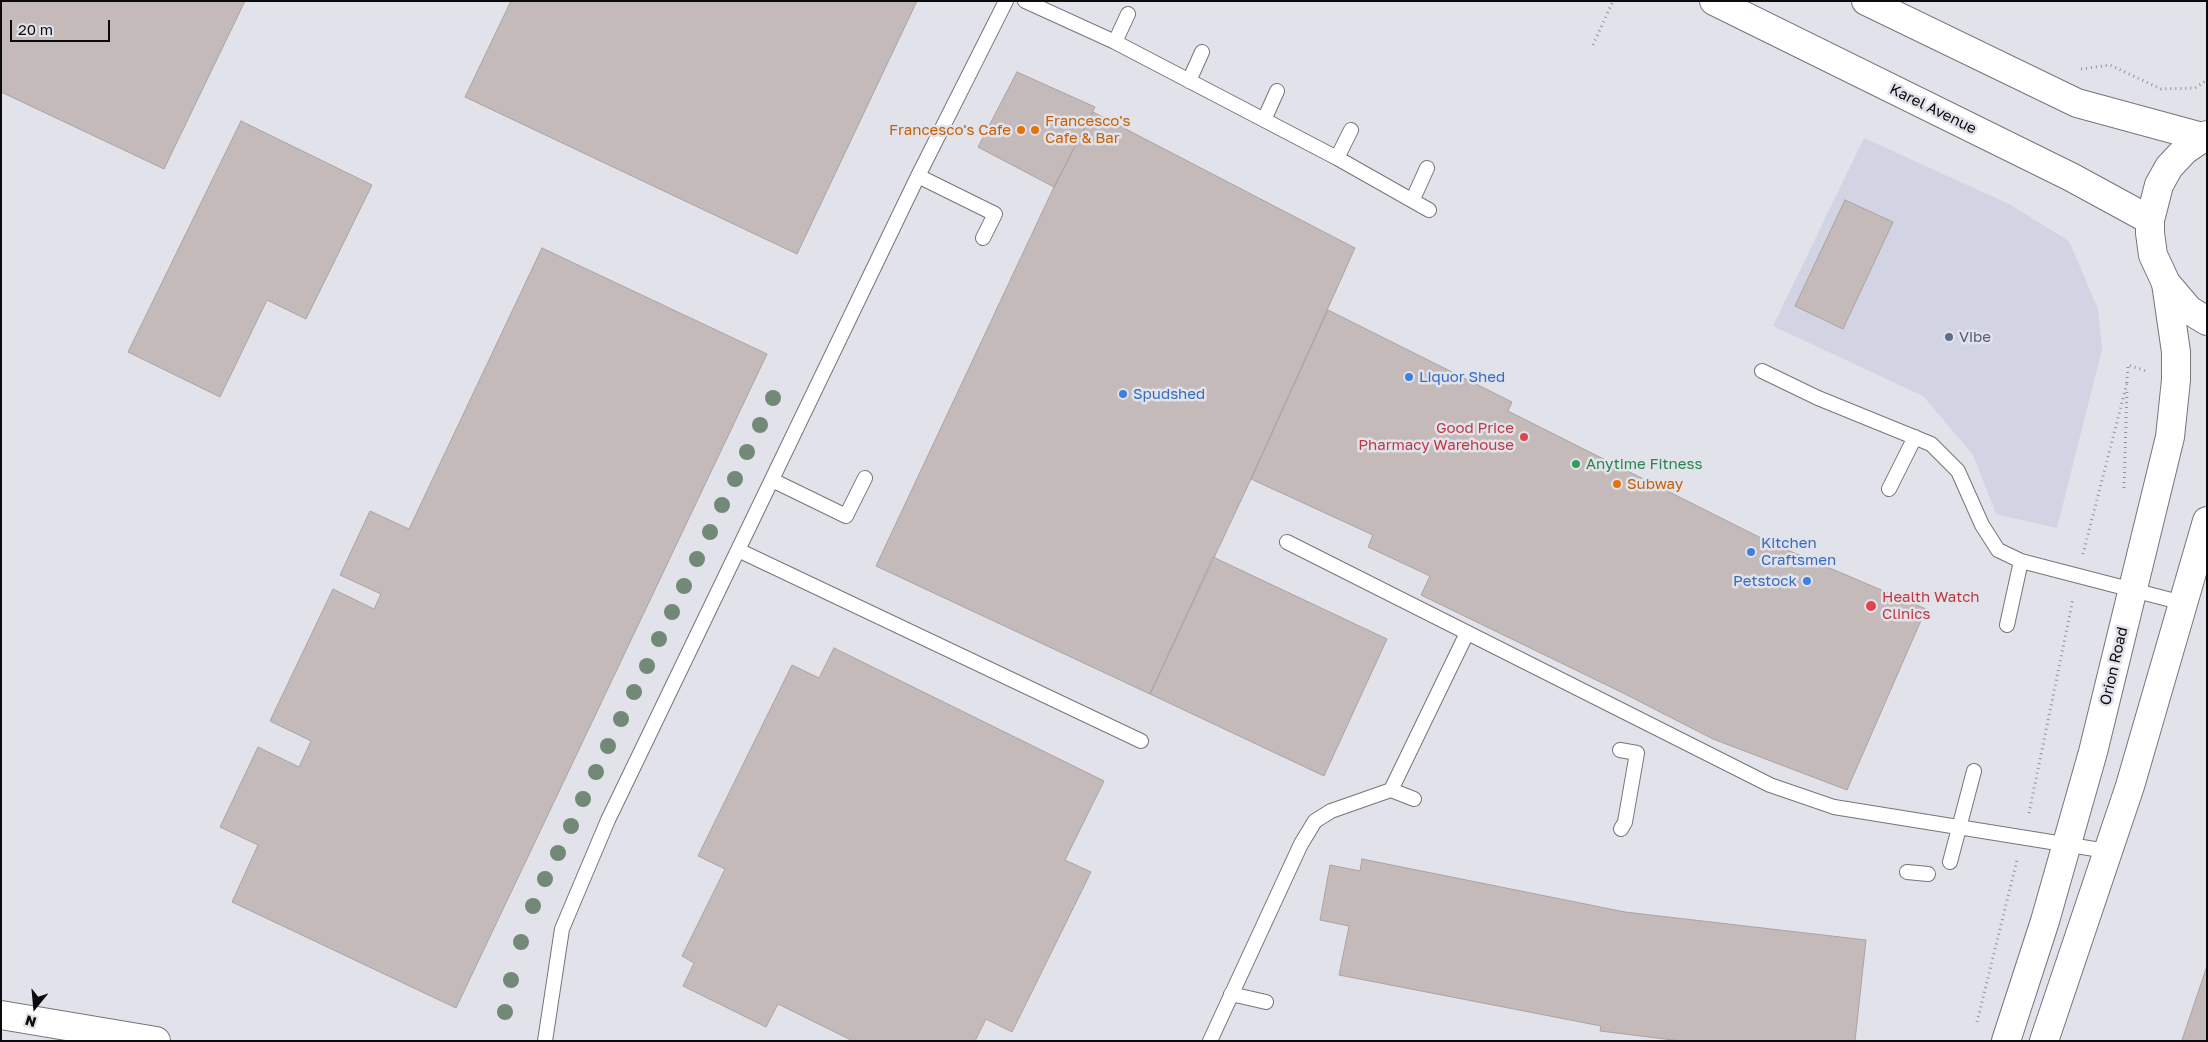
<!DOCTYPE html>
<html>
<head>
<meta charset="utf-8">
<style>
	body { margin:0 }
	#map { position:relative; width:2208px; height:1042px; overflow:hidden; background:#e2e2eb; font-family:"Golos Text",sans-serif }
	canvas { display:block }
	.frame { position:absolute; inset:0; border:2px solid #0b0b0e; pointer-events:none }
	.north { position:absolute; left:10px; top:982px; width:50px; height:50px; -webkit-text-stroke:4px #e2e2eb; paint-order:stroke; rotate:197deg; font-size:14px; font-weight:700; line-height:20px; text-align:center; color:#0b0b0e }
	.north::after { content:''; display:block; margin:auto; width:18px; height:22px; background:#0b0b0e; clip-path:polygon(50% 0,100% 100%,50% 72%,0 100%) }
	.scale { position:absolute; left:10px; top:20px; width:100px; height:22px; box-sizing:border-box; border:2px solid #0b0b0e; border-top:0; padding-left:6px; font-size:15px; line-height:18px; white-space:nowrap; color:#0b0b0e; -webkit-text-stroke:4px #e2e2eb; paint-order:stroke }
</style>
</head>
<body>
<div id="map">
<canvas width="2208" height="1042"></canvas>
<div class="frame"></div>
<div class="north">N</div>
<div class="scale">20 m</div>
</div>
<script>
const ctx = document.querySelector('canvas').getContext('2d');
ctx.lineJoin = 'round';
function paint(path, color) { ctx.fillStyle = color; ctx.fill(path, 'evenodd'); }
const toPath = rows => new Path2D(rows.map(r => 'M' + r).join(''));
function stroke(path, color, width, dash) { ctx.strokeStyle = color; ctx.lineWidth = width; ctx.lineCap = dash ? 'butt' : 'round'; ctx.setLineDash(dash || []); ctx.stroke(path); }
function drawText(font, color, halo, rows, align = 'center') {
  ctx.font = font + ' "Golos Text",sans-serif'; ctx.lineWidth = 5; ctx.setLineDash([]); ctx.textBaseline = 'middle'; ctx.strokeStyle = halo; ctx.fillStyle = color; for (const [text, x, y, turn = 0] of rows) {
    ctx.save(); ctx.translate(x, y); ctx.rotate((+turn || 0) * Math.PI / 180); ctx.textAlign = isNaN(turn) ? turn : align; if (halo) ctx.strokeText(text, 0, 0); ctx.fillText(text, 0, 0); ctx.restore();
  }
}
paint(toPath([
	[1864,138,2009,204,2069,241,2098,309,2102,349,2057,528,1996,514,1973,455,1923,396,1773,326]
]), '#d2d4e3');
const building = toPath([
	[1,1,245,1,164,169,1,92,1,1],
	[511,1,917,1,797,254,465,97,511,1],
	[1017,72,1095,107,1054,187,978,147,1017,72],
	[1093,112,1355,248,1251,479,1150,694,876,566,1054,187,1093,112],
	[241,121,372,185,306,319,267,300,220,397,128,352,241,121],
	[1845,200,1893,222,1843,329,1795,306,1845,200],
	[542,248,767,354,456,1008,232,902,258,845,220,827,258,747,299,767,311,741,270,721,333,589,374,609,381,594,340,575,370,511,409,529,542,248],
	[1328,310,1512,402,1508,411,1771,543,1926,609,1847,790,1713,739,1623,693,1421,595,1430,576,1368,547,1373,535,1251,479,1328,310],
	[1213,557,1387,639,1324,776,1150,694,1213,557],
	[834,648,1104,781,1065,860,1091,872,1012,1032,986,1019,975,1041,853,1041,778,1004,766,1027,683,986,694,963,682,956,725,869,698,856,792,665,819,678,834,648],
	[1362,859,1625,912,1866,940,1855,1041,1681,1041,1600,1031,1601,1026,1339,975,1349,926,1320,920,1330,865,1360,871,1362,859],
	[2207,966,2207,1041,2184,1041,2182,1040,2207,966]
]);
paint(building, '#c4bab9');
stroke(building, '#aca2a1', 1);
const lane = toPath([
	[1025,1,1115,42,1337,158,1429,210],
	[1115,42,1128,14],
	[1189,81,1202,52],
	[1264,120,1277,91],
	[1337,158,1351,130],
	[918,176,995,214,983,238],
	[1413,199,1427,168],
	[1762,371,1818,398,1931,444,1958,471,1982,525,1998,550,2021,561,2183,603],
	[772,480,846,516,865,478],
	[1889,489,1915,437],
	[1287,542,1770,785,1834,807,2107,851],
	[738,550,1141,741],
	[2007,625,2021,561],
	[1620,750,1637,753,1625,822,1621,829],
	[1391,790,1414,799],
	[1950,862,1974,771],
	[1907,872,1928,874],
	[1231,994,1266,1002],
	[545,1041,562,929,608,820,918,176,1006,1],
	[1210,1041,1301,844,1315,821,1331,811,1391,790,1467,633]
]);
const street = toPath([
	[1,1015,156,1041],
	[2006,1041,2045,921,2093,752,2170,437,2176,380,2176,352,2166,283],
	[2044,1041,2130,786,2207,521]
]);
const secondary = toPath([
	[1714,1,2071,177,2150,220],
	[1866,1,2077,103,2202,137],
	[2207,135,2185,150,2169,167,2159,185,2150,220,2150,233,2153,255,2166,283,2189,310,2207,321]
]);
stroke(lane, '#74757d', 16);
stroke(street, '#74757d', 30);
stroke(secondary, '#74757d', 30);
stroke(toPath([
	[1593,45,1613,1],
	[2081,69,2110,65,2161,89,2195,88,2207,80],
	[2127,383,2128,365,2146,371],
	[2124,488,2127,389],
	[2083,554,2127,383],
	[2029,813,2073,599],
	[1977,1022,2017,860]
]), '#93939a', 3, [1, 4]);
stroke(lane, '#fff', 14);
stroke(street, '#fff', 28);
stroke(secondary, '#fff', 28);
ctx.fillStyle = '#728977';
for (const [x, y] of [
	[773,398],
	[760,425],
	[747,452],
	[735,479],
	[722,505],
	[710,532],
	[697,559],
	[684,586],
	[672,612],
	[659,639],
	[647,666],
	[634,692],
	[621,719],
	[608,746],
	[596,772],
	[583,799],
	[571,826],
	[558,853],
	[545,879],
	[533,906],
	[521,942],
	[511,980],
	[505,1012]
]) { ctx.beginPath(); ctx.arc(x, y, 8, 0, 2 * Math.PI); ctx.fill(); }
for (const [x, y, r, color] of [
	[1021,130,5,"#e8710a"],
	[1035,130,5,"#e8710a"],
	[1949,337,5,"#5c6f8a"],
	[1409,377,5,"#3f7fe0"],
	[1123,394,5,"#3f7fe0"],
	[1524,437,5,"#e0444e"],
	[1576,464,5,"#2e9e5b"],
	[1617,484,5,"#e8710a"],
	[1751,552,5,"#3f7fe0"],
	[1807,581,5,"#3f7fe0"],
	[1871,606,6,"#e0444e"]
]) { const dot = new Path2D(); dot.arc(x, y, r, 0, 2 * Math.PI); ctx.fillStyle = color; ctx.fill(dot); stroke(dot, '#e2e2eb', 2); }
drawText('15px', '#0b0b0e', '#e2e2eb', [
	["Karel Avenue",1933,109,26],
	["Orion Road",2114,666,-77]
]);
drawText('15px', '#c56008', '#e2e2eb', [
	["Francesco's",1045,121],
	["Cafe & Bar",1045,138],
	["Francesco's Cafe",1011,130,"right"],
	["Subway",1627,484]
], 'left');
drawText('15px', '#4e5e75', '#e2e2eb', [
	["Vibe",1959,337]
], 'left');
drawText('15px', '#366cbe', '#e2e2eb', [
	["Liquor Shed",1419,377],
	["Spudshed",1133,394],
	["Kitchen",1761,543],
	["Craftsmen",1761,560],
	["Petstock",1797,581,"right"]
], 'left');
drawText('15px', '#be3a42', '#e2e2eb', [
	["Good Price",1514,428],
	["Pharmacy Warehouse",1514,445],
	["Health Watch",1882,597,"left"],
	["Clinics",1882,614,"left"]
], 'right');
drawText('15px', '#27864d', '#e2e2eb', [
	["Anytime Fitness",1586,464]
], 'left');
</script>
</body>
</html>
